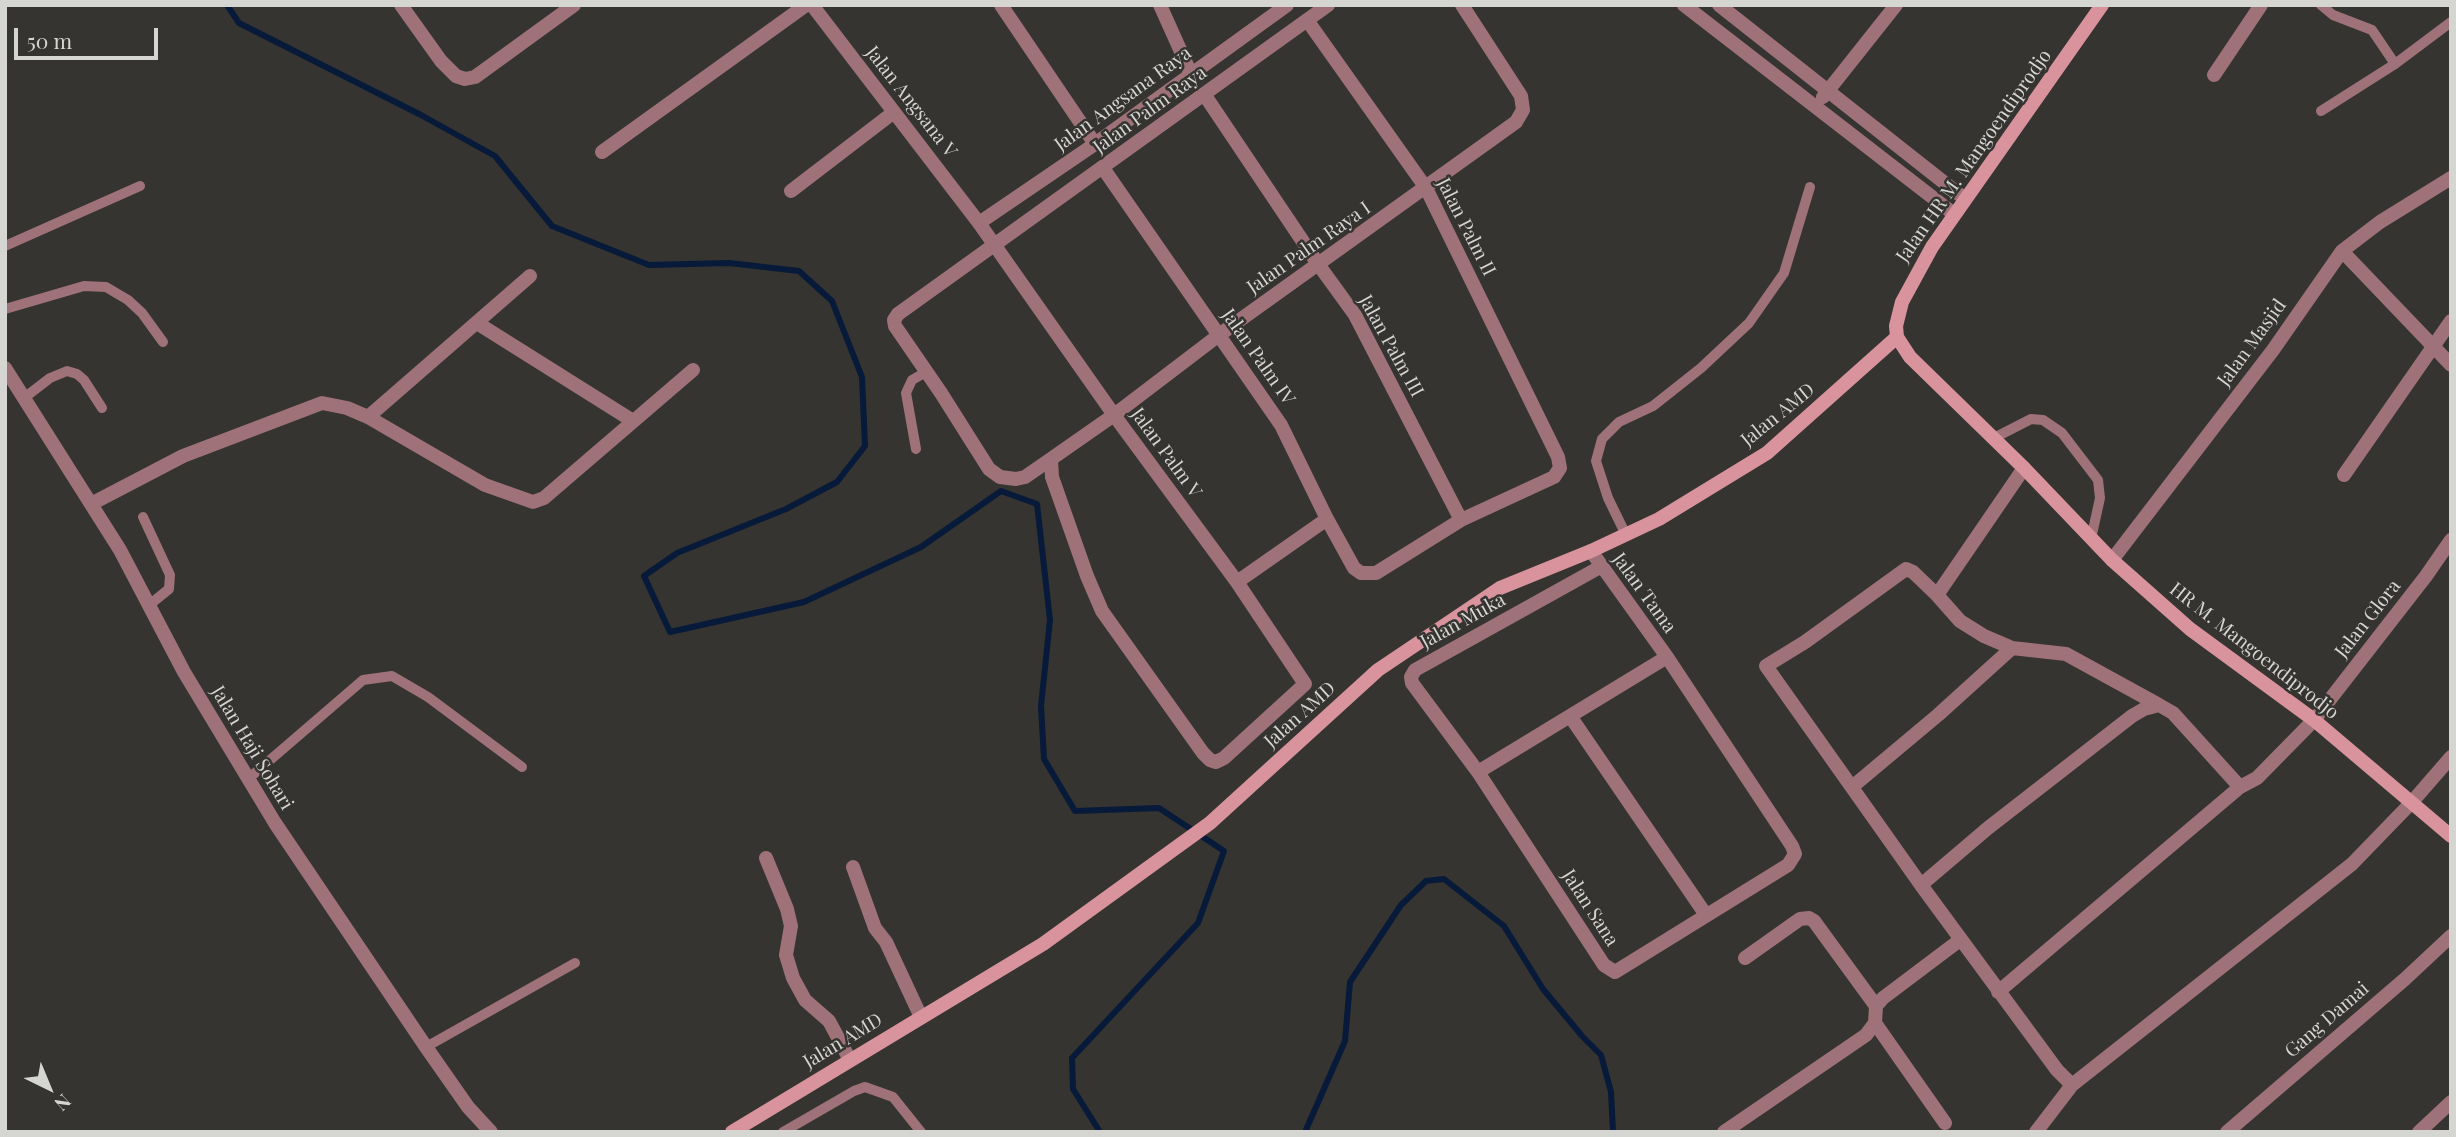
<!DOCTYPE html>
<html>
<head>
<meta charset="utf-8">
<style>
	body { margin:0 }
	#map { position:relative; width:2456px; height:1137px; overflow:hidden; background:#353431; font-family:"Playfair Display",serif }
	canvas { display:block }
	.frame { position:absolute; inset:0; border:7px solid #d5d5d2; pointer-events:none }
	.north { position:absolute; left:14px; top:1053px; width:70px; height:70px; -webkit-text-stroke:5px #353431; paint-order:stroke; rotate:137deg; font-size:19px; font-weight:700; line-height:28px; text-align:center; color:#d5d5d2 }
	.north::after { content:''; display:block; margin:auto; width:24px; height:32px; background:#d5d5d2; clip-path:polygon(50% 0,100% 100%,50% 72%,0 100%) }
	.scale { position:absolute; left:14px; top:28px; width:144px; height:32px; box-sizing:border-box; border:4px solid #d5d5d2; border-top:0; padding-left:9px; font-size:21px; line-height:24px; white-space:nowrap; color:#d5d5d2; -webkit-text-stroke:5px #353431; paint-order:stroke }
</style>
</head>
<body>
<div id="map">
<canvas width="2456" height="1137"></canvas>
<div class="frame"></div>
<div class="north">N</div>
<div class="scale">50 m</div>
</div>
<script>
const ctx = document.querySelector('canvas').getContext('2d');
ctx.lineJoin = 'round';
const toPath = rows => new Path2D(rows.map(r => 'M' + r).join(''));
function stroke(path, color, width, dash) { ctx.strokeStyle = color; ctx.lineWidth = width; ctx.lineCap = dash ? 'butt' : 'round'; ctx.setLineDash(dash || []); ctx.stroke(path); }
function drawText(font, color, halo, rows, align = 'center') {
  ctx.font = font + ' "Playfair Display",serif'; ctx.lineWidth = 5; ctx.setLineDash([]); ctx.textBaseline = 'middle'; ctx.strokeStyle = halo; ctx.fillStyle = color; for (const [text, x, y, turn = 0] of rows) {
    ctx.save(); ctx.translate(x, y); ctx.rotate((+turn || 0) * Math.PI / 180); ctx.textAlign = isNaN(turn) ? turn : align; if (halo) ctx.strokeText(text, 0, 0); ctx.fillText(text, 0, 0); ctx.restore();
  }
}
stroke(toPath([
	[227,5,239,23,421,115,495,156,552,226,649,265,729,263,799,271,832,301,862,377,865,446,837,482,786,509,677,553,644,576,670,632,804,602,921,547,1001,491,1037,504,1050,620,1041,706,1044,759,1075,811,1159,808,1224,851,1198,923,1072,1058,1073,1089,1100,1132],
	[1305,1132,1345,1041,1350,982,1401,905,1426,881,1444,879,1504,926,1543,989,1582,1036,1601,1055,1611,1092,1613,1132]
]), '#071a39', 6);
stroke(toPath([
	[2321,5,2333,15,2372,30,2395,64],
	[2321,111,2395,64,2451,22],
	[5,246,140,186],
	[5,309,84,286,106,287,128,300,142,313,163,342],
	[24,398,50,378,67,371,77,374,84,380,102,408],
	[1994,438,2031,419,2043,420,2062,433,2098,480,2100,498,2091,539],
	[916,449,906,393,912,380,926,372],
	[143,517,170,575,169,589,148,606],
	[1626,535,1608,498,1596,461,1602,439,1619,422,1653,406,1701,368,1749,323,1784,273,1810,187],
	[248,779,363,680,392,676,428,697,522,767],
	[426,1047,575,963],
	[783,1132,854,1091,865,1087,893,1097,921,1132]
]), '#9e7278', 10);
stroke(toPath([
	[401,5,441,61,456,76,465,79,475,77,574,5],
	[812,5,979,223,1114,415,1237,582,1305,684,1224,758,1216,762,1210,760,1203,753,1102,611,1087,576,1052,477,1051,459,1114,415,1219,335,1516,122,1523,110,1521,96,1462,5],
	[1001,5,1095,144],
	[1160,5,1191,74],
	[1684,5,1954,214],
	[1719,5,1965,199],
	[2214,75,2261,5],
	[1204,94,1318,264,1355,315,1461,520],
	[1823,97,1896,5],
	[602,152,806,5],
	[1103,168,1281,425,1327,519,1354,568,1361,573,1376,573,1461,520,1554,477,1560,468,1558,457,1426,188,1307,20],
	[791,191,894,112],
	[979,223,1095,144,1287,5],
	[2342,251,2451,365],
	[477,323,633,421],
	[5,368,120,550,184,672,275,823,426,1047,468,1107,491,1132],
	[368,417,530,276],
	[1051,459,1025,477,1016,479,1000,477,989,469,941,393,895,326,894,320,898,314,1328,5],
	[2344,475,2451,321],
	[91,504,183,456,322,403,347,408,368,417,485,485,533,502,544,498,693,370],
	[1591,551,1667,657,1792,846,1795,854,1788,865,1615,972,1604,965,1478,772,1412,683,1411,677,1415,670,1602,566],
	[2112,560,2273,350,2342,251,2380,222,2451,178],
	[1237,582,1327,519],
	[1937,595,2024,468],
	[1570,716,1706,915],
	[1478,772,1667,657],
	[1852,787,1938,715,2012,648,2066,654,2159,705],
	[766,858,787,909,791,926,786,955,793,978,805,1000,829,1021,850,1060],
	[853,867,875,928,886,942,921,1017],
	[1921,885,1766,666,1805,642,1906,569,1913,572,1937,595,1960,621,1984,636,2012,648],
	[1745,958,1800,919,1809,918,1814,921,1876,1006],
	[1998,992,2240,787,2257,778,2314,720,2426,576,2451,540],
	[1875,1023,1945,1123],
	[2072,1085,2057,1070,1921,885,1988,828,2132,716,2144,709,2159,705,2173,713,2240,787],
	[1724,1132,1866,1035,1875,1023,1876,1006,1883,998,1960,940],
	[2036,1132,2072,1085,2352,864,2412,802,2451,757],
	[2227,1132,2405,979,2451,936],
	[2419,1132,2451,1102]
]), '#9e7278', 14);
stroke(toPath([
	[2102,5,1932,247,1902,302,1896,326,1897,337,1910,357,2024,468,2112,560,2190,629,2314,720,2451,836],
	[732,1132,1043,944,1210,823,1378,670,1500,588,1591,551,1659,519,1767,453,1897,337]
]), '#d9939d', 14);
drawText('19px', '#d5d5d2', '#353431', [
	["Jalan Angsana Raya",1123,99,-36],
	["Jalan Angsana V",911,102,52],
	["Jalan Palm Raya",1150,110,-36],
	["Jalan HR M. Mangoendiprodjo",1974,156,-55],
	["Jalan Palm II",1466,227,63],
	["Jalan Palm Raya I",1309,248,-35],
	["Jalan Masjid",2252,343,-54],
	["Jalan Palm III",1391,346,61],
	["Jalan Palm IV",1258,357,55],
	["Jalan AMD",1778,415,-39],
	["Jalan Palm V",1166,453,54],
	["Jalan Tama",1644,593,54],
	["Jalan Glora",2368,619,-52],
	["Jalan Muka",1463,621,-29],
	["HR M. Mangoendiprodjo",2254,651,38],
	["Jalan AMD",1300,715,-42],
	["Jalan Haji Sohari",252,748,59],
	["Jalan Sana",1590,908,57],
	["Gang Damai",2327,1020,-41],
	["Jalan AMD",843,1041,-31]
]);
</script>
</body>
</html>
